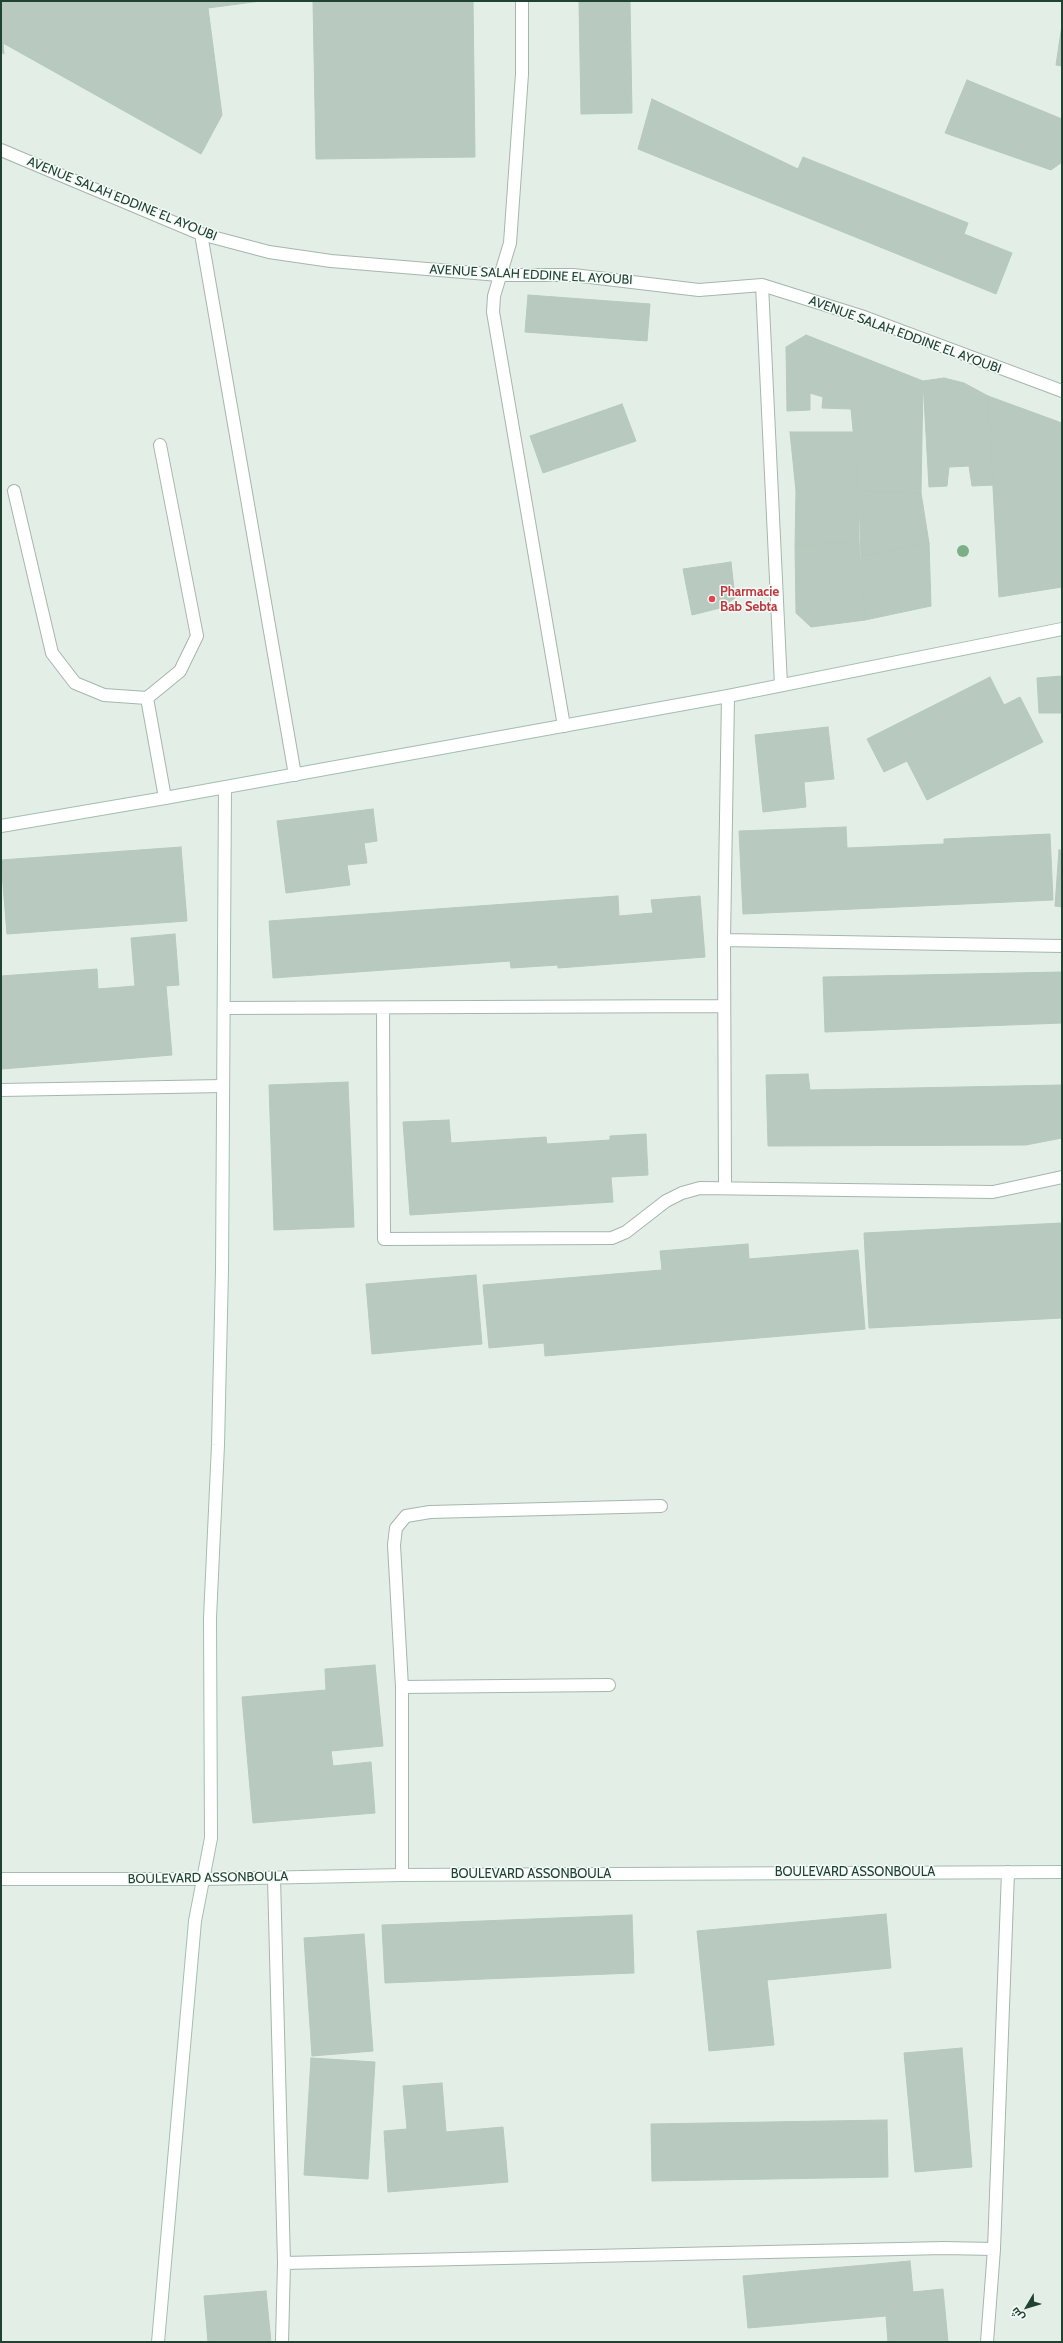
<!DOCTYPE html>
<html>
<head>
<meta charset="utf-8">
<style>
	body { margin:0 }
	#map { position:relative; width:1063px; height:2343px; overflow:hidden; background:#e3eee7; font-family:Cabin,Cairo,sans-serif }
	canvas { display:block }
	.frame { position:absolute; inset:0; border:2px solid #204233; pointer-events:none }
	.north { position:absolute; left:1007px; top:2287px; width:40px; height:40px; -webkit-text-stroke:3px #f4faf6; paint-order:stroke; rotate:232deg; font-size:11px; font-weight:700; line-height:16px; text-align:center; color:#204233 }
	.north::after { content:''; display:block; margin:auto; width:14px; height:18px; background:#204233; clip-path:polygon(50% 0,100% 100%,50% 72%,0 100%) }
</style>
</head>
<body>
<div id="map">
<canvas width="1063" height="2343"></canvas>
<div class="frame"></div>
<div class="north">ش</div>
</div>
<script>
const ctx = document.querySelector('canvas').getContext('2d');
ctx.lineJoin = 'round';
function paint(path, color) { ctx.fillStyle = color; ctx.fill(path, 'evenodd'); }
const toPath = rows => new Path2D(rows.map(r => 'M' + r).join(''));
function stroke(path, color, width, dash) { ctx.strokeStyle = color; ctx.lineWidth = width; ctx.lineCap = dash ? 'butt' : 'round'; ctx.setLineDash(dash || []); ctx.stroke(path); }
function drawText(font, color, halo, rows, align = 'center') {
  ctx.font = font + ' Cabin,sans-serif'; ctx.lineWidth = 3; ctx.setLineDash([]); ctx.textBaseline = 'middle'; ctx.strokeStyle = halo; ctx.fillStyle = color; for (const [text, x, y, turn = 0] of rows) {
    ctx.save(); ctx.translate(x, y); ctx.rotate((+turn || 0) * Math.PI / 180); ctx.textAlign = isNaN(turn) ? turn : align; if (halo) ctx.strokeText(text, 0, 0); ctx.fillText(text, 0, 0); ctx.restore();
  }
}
const building = toPath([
	[1,1,261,1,208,8,222,115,201,154,3,43,4,54,1,52,1,1],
	[313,1,473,1,475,157,316,159,313,1],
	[579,1,630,1,632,113,581,114,579,1],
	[1062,25,1062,66,1056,65,1062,25],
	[967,80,1062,119,1062,162,1051,170,945,133,967,80],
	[652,99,798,169,803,157,968,223,964,234,1012,253,996,294,638,149,652,99],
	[528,295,650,304,647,341,525,332,528,295],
	[806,335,923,381,921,493,859,491,851,409,822,408,823,397,810,393,810,410,787,411,786,347,806,335],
	[944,378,964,383,988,396,993,485,972,486,969,466,949,467,947,486,929,487,923,381,944,378],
	[988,396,1062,423,1062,587,999,597,988,396],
	[622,404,636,441,543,473,530,436,622,404],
	[790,432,853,432,859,491,796,491,790,432],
	[796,491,859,491,859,541,795,546,796,491],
	[859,491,921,493,929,543,861,556,859,491],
	[859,541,865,620,811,627,796,613,795,546,859,541],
	[929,543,931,606,865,620,861,556,929,543],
	[731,562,735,598,720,608,692,615,683,569,731,562],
	[1062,676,1062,713,1039,713,1037,678,1062,676],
	[990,677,1004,705,1020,697,1043,742,927,800,907,761,884,772,867,739,990,677],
	[828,727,834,779,804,782,806,807,763,812,755,735,828,727],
	[373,809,377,841,364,843,367,863,347,865,350,885,286,893,277,821,373,809],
	[846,827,847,848,944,844,944,839,1050,834,1053,900,743,914,739,831,846,827],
	[181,847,187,921,7,934,1,860,181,847],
	[1059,850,1062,850,1062,907,1055,906,1059,850],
	[618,896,619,916,653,913,651,900,700,896,705,957,558,968,558,965,511,968,510,961,273,978,269,921,618,896],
	[175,934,179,985,166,986,172,1055,2,1069,1,976,97,969,98,989,135,986,131,938,175,934],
	[1062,972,1062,1023,825,1032,823,977,1062,972],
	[808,1074,810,1090,1062,1085,1062,1138,1026,1145,768,1146,766,1075,808,1074],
	[348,1082,354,1227,274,1230,269,1085,348,1082],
	[449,1120,451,1143,546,1137,547,1144,610,1140,610,1136,646,1134,648,1175,611,1177,613,1202,410,1215,403,1122,449,1120],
	[1062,1223,1062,1318,869,1328,864,1233,1062,1223],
	[748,1244,749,1259,858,1250,865,1329,545,1356,544,1343,489,1348,483,1285,662,1270,660,1251,748,1244],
	[476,1275,482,1344,372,1354,366,1284,476,1275],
	[375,1665,383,1746,331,1751,333,1766,371,1762,375,1813,253,1823,242,1697,326,1690,325,1669,375,1665],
	[886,1914,891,1968,767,1980,774,2045,709,2051,697,1931,886,1914],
	[632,1915,634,1973,385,1983,382,1925,632,1915],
	[364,1934,373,2051,312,2056,304,1938,364,1934],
	[962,2048,972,2167,915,2172,904,2053,962,2048],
	[311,2058,375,2062,368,2179,304,2175,311,2058],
	[442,2083,446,2132,503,2127,508,2182,388,2192,384,2131,407,2129,403,2086,442,2083],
	[887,2120,888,2177,652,2181,651,2124,887,2120],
	[910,2261,913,2292,943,2289,948,2342,888,2342,886,2316,748,2328,743,2276,910,2261],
	[266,2291,271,2342,208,2342,204,2296,266,2291]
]);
paint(building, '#b8cabf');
stroke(building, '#b5c9bd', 1);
const lane = toPath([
	[160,445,197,636,180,671,147,698,165,798],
	[14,491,52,653,75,683,104,695,147,698]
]);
const street = toPath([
	[522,1,522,74,510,243,494,296,493,312,564,726],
	[1,150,201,234,269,252,331,261,499,275,573,275,699,290,762,285,864,317,1062,391],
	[201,234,295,775],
	[762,285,781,685],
	[724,940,1062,946],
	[224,1008,724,1006],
	[383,1009,384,1239,612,1238,626,1232,666,1201,682,1193,700,1188,993,1192,1062,1177],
	[1,1090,223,1086],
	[725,1188,724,940,728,696],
	[402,1687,609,1685],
	[402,1875,402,1687,394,1545,396,1528,406,1516,430,1512,661,1506],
	[274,1878,284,2263,282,2342],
	[284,2263,944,2248,994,2249],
	[987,2342,994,2249,1008,1872]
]);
const secondary = toPath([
	[1,826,165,798,728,696,1062,629],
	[1,1879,204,1879,402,1875,1062,1872],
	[158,2342,195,1921,211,1838,210,1618,218,1445,222,1270,225,788]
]);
stroke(lane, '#a5b7ad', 14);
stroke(street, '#a5b7ad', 14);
stroke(secondary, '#a3beb0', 14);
stroke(lane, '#fff', 12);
stroke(street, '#fff', 12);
stroke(secondary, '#fff', 12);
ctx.fillStyle = '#7bb087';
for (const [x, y] of [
	[963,551]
]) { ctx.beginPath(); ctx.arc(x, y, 6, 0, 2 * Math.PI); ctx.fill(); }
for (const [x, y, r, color] of [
	[712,599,4,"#e0444e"]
]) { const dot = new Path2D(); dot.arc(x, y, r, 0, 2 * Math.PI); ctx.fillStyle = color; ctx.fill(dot); stroke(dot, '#f4faf6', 1.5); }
drawText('13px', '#204233', '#f4faf6', [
	["AVENUE SALAH EDDINE EL AYOUBI",122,199,22],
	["AVENUE SALAH EDDINE EL AYOUBI",531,275,3],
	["AVENUE SALAH EDDINE EL AYOUBI",905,335,20],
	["BOULEVARD ASSONBOULA",855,1872],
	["BOULEVARD ASSONBOULA",531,1874],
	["BOULEVARD ASSONBOULA",208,1878,-1]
]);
drawText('bold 13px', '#be3a42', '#f4faf6', [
	["Pharmacie",720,592],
	["Bab Sebta",720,607]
], 'left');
</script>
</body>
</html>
